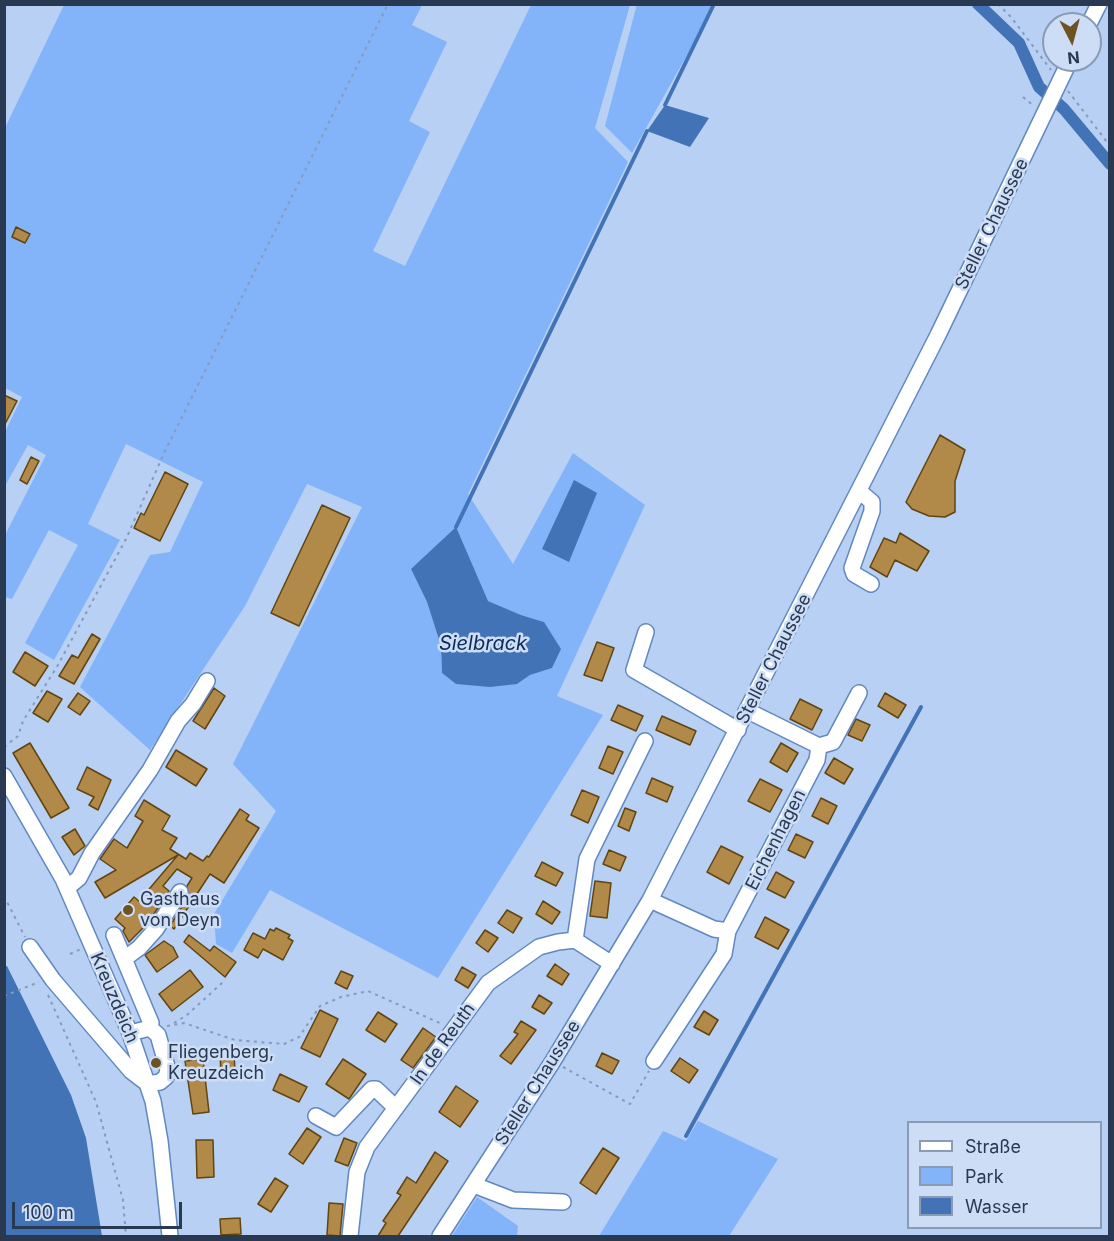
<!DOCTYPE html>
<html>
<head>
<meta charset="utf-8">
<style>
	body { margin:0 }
	#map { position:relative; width:1114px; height:1241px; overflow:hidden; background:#b7d0f4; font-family:Inter,sans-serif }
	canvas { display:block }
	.frame { position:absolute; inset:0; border:6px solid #283951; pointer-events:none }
	.legend { position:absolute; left:907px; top:1121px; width:195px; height:108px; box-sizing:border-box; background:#ccddf5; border:2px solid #8a9bb3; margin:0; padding:8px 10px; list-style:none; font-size:18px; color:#283951 }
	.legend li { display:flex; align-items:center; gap:12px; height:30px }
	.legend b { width:30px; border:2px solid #8a9bb3 }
	.north { position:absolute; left:1042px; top:12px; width:60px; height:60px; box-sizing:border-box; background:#ccddf5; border:2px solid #8a9bb3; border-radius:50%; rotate:174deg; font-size:16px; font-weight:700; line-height:24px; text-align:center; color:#283951 }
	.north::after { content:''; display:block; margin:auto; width:21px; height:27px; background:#6d5224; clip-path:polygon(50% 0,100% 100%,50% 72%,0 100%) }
	.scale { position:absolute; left:12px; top:1202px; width:170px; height:27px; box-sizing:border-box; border:3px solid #283951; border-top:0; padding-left:8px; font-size:18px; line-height:21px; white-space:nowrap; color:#283951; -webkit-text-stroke:4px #ccddf5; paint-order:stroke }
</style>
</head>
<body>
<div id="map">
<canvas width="1114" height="1241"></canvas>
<div class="frame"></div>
<ul class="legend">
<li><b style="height:8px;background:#fff"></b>Straße</li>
<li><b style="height:16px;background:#83b3f9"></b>Park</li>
<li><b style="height:16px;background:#4373b7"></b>Wasser</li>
</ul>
<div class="north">N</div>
<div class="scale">100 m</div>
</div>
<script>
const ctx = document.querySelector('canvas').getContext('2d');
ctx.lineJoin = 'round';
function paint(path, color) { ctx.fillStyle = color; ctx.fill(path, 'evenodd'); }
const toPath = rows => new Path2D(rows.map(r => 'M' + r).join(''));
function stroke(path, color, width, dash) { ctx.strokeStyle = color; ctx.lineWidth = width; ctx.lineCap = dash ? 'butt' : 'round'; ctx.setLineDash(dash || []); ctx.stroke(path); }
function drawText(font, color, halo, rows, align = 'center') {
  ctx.font = font + ' Inter,sans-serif'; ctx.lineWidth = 5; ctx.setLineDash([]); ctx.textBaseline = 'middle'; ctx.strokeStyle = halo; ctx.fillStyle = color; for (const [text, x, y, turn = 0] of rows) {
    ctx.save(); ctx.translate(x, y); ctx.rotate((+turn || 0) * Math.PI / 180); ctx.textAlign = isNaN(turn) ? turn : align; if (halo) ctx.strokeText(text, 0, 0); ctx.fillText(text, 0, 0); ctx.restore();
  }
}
paint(toPath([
	[637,4,715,5,632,153,605,126],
	[64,5,422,5,412,25,447,42,409,121,430,132,373,251,405,266,531,5,630,5,595,128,628,162,468,494,513,564,573,453,645,505,557,696,603,715,438,978,270,890,232,953,216,944,214,914,276,811,233,764,362,507,307,484,245,606,150,750,80,687,150,555,170,552,203,482,126,444,88,524,120,540,54,660,25,643,78,545,49,530,12,599,5,597,5,535,46,455,28,445,5,486,5,432,22,397,5,388,4,130],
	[411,569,521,615,544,622,552,668,530,675,517,684,442,673,441,646,427,602],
	[698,1121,778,1159,729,1236,599,1236,663,1131,686,1141],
	[477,1197,518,1226,517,1236,452,1236]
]), '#83b3f9');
paint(toPath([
	[665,105,709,118,690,147,647,131],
	[574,480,597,493,569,562,542,549],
	[456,527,488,601,521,615,544,622,561,649,552,668,530,675,517,684,490,687,456,684,442,673,441,646,427,602,411,569],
	[5,966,7,966,71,1095,86,1138,102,1236,5,1236]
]), '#4373b7');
stroke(toPath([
	[665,105,714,4],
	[456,527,647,131],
	[686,1136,921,707]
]), '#4373b7', 4);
stroke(toPath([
	[978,4,1019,43,1039,87,1064,109,1110,164]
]), '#4373b7', 12);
const building = toPath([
	[16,227,30,234,25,243,12,237,16,227],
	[4,395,17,401,4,426,4,395],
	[940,435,965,450,955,481,955,512,945,517,929,516,912,509,906,502,940,435],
	[31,457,39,461,27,484,20,480,31,457],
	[165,472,188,484,160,541,134,528,141,513,144,515,165,472],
	[322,505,350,518,299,626,271,613,322,505],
	[900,533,929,551,917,571,895,560,887,577,870,567,884,538,896,543,900,533],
	[92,634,100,639,74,684,59,676,72,655,78,658,92,634],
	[597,642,614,648,602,681,584,675,597,642],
	[25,652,48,666,35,686,13,672,25,652],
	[214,688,225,696,205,729,193,721,214,688],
	[47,691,62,699,48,722,33,713,47,691],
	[78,693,90,701,80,715,68,707,78,693],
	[885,693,906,705,898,718,878,706,885,693],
	[800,699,822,710,812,730,790,719,800,699],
	[618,705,643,716,636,731,611,720,618,705],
	[662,716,696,731,690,745,656,730,662,716],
	[856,719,870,725,862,741,848,735,856,719],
	[30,743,69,808,51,818,13,753,30,743],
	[781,743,798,753,787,772,770,762,781,743],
	[608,746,623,752,613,774,599,768,608,746],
	[176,750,207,769,196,786,166,767,176,750],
	[834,758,853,769,844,784,825,773,834,758],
	[87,767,111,780,98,810,89,805,94,797,77,789,87,767],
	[652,778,673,787,667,802,646,793,652,778],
	[760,779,782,790,770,812,748,801,760,779],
	[582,790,599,797,588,823,571,815,582,790],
	[821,798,837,806,828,824,812,816,821,798],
	[144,800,170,816,162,830,177,838,170,849,186,859,190,853,203,861,207,856,209,857,240,809,249,815,246,820,259,828,224,883,210,874,174,929,170,926,188,897,187,886,192,878,177,869,163,886,169,891,148,923,129,942,123,931,125,928,115,919,134,897,139,901,178,855,105,898,95,882,116,870,100,859,114,839,127,848,143,821,135,816,144,800],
	[625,808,636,812,629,831,618,826,625,808],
	[75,829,85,846,74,855,62,837,75,829],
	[796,834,813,842,805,858,788,850,796,834],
	[721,846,743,857,729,884,707,872,721,846],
	[609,850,626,857,620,871,603,864,609,850],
	[542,862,563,873,556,886,535,876,542,862],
	[776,872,794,882,785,898,767,889,776,872],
	[595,881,611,883,607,918,590,916,595,881],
	[543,901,560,912,552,924,536,914,543,901],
	[507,910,522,918,513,933,498,923,507,910],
	[765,917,789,930,778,949,755,937,765,917],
	[276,928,290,935,288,938,293,941,283,960,263,949,258,958,244,950,253,933,265,939,270,929,274,931,276,928],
	[485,930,498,938,488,952,476,943,485,930],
	[189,935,210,951,214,946,236,962,225,977,184,942,189,935],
	[164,941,173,947,178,957,157,972,145,955,164,941],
	[555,964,569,974,562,985,547,976,555,964],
	[462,967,476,975,468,988,455,980,462,967],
	[190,970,203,987,172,1011,159,994,190,970],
	[341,971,353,976,347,989,335,983,341,971],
	[539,995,552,1003,544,1014,532,1007,539,995],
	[320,1010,338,1019,320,1057,301,1048,320,1010],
	[704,1011,718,1020,709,1035,694,1027,704,1011],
	[378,1012,397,1024,385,1042,366,1030,378,1012],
	[521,1021,536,1030,511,1064,500,1056,518,1034,514,1032,521,1021],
	[423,1028,436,1037,413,1068,401,1060,423,1028],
	[234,1048,235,1077,221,1078,220,1049,234,1048],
	[602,1053,619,1061,612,1074,596,1066,602,1053],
	[680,1058,698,1070,689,1083,671,1071,680,1058],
	[203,1059,209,1112,193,1114,185,1061,203,1059],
	[343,1059,366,1074,349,1099,326,1084,343,1059],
	[280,1074,307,1087,299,1102,273,1090,280,1074],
	[456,1086,478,1101,460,1127,439,1112,456,1086],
	[307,1128,321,1137,303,1164,289,1154,307,1128],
	[344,1138,357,1143,348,1166,335,1161,344,1138],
	[196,1140,213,1140,214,1177,197,1178,196,1140],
	[603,1148,619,1158,596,1194,580,1183,603,1148],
	[435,1152,448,1161,398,1236,378,1236,386,1223,383,1221,401,1195,397,1193,407,1177,416,1183,435,1152],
	[275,1178,288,1186,271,1212,258,1204,275,1178],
	[329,1203,343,1204,340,1236,327,1235,329,1203],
	[240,1218,241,1234,221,1235,220,1219,240,1218]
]);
paint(building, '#b18949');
stroke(building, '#614410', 1.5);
const minor = toPath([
	[1089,24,1099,4],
	[859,491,872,502,872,511,852,568,854,574,871,584],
	[646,632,634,670,738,730],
	[748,711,819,746,833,742,859,693],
	[4,776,63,879,130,1033,153,1101,160,1141,170,1236],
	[67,888,79,878,92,853,150,770,178,721,193,704,207,681],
	[650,900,714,929,728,931,817,760,819,746],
	[114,935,151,1023,150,1028],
	[575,940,587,859,645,741],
	[30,947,53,980,131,1071,148,1084,160,1082,166,1077,168,1070,158,1035,150,1028,130,1033],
	[124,959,139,948,156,929,180,892],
	[654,1061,724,954,728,931],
	[316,1116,336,1127,372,1089,376,1089,396,1108],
	[474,1185,513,1200,563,1202],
	[350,1236,357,1172,367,1147,488,983,539,947,558,942,575,940,612,964],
	[440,1236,553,1061,650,900,938,335,1070,60]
]);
stroke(minor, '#6288c0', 18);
stroke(toPath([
	[998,4,1011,17,1051,70],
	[1068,91,1110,146],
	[1023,97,1034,106],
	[4,747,18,736,23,721,58,665,126,539,165,451,388,4],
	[4,896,25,937],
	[70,954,81,949],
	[48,995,96,1102,123,1200,126,1236],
	[4,996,39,982],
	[174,1023,187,1015,223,982],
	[167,1026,184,1023,235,1040,284,1044,299,1037,320,1006,341,997,368,991,442,1024],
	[563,1067,630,1104,649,1071]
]), '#859bbb', 2, [3, 4.5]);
stroke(minor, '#fff', 15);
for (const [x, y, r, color] of [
	[128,910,6,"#6d5224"],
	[156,1063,6,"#6d5224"]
]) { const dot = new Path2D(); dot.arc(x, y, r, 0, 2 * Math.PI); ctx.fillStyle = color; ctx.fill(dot); stroke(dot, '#ccddf5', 2); }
drawText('18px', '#283951', '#ccddf5', [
	["Steller Chaussee",992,224,-64],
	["Steller Chaussee",774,659,-63],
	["Eichenhagen",776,840,-63],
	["Kreuzdeich",114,998,67],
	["In de Reuth",443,1044,-54],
	["Steller Chaussee",538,1083,-58]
]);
drawText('18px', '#283951', '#ccddf5', [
	["Gasthaus",140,900],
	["von Deyn",140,921],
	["Fliegenberg,",168,1053],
	["Kreuzdeich",168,1074]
], 'left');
drawText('italic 20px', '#0b2c59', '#ccddf5', [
	["Sielbrack",483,644]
]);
</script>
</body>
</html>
